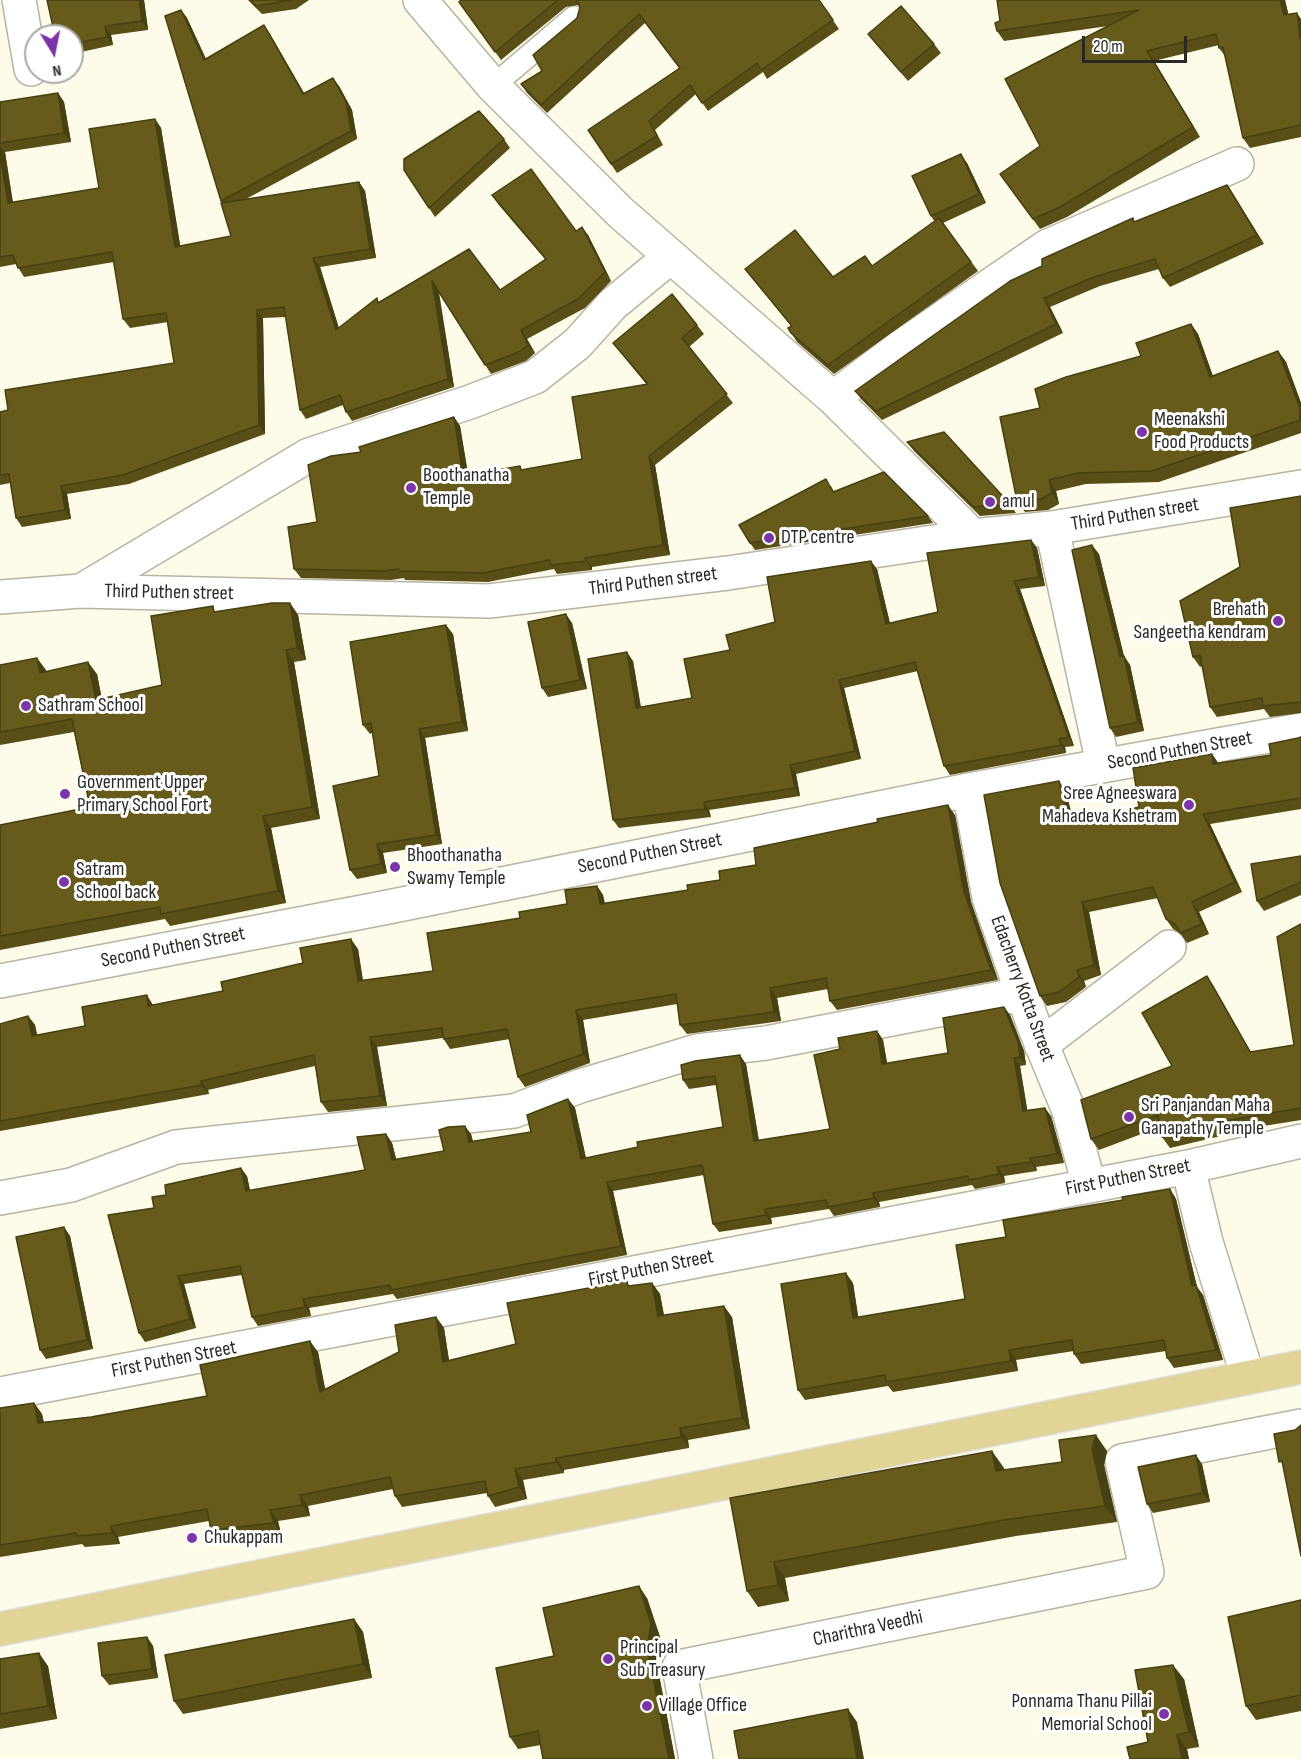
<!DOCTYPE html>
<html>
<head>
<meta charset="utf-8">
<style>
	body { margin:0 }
	#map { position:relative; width:1301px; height:1759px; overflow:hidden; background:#fefbe9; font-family:"Sofia Sans Condensed",sans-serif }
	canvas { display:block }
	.north { position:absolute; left:24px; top:24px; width:60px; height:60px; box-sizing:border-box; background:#fff; border:2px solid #aaa9a7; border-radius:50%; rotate:170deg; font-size:16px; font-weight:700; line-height:24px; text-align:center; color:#2a2923 }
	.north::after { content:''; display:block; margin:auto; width:21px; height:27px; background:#7c35a8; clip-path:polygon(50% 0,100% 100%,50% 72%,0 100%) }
	.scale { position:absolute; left:1082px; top:36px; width:105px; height:27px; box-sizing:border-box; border:3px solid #2a2923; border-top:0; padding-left:8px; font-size:18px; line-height:21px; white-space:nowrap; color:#2a2923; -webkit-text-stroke:4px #fff; paint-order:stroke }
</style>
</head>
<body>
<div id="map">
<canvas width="1301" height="1759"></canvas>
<div class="north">N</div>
<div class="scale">20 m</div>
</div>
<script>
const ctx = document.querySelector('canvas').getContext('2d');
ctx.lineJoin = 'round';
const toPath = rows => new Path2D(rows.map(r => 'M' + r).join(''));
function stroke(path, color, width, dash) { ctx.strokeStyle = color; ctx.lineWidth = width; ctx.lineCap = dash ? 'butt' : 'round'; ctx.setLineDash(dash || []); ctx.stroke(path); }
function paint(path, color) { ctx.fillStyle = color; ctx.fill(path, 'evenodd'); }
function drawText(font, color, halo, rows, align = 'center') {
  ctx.font = font + ' "Sofia Sans Condensed",sans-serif'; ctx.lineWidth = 6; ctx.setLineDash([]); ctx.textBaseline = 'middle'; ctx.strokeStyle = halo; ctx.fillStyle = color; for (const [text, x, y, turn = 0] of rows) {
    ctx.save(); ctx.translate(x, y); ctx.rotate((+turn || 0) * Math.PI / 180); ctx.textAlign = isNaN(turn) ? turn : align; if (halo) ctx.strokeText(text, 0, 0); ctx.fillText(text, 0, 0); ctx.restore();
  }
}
const service = toPath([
	[493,86,574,17]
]);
const minor = toPath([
	[19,0,31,69],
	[420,0,493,86,620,212,833,398,973,536],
	[833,398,902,346,1046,247,1237,164],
	[1052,528,1103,764],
	[81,591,309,455,470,402,535,377,577,344,613,304,670,257],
	[0,597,81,591,489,601,728,573,973,536,1052,528,1301,487],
	[969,790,989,898,1034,1026,1069,1111,1089,1185],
	[0,981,378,909,969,790,1301,730],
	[1041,1045,1169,947],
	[1188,1167,1206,1242,1248,1377],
	[0,1198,71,1185,176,1147,514,1111,580,1086,697,1051,766,1043,1022,994],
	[0,1394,1188,1167,1301,1141],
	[696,1759,679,1667,1147,1572,1122,1461,1301,1426]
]);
const primary = toPath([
	[0,1629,1301,1367]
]);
stroke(service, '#b7b4a3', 24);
stroke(minor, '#b7b4a3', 36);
stroke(primary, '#e1e1e0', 36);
stroke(service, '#fff', 21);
stroke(minor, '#fff', 33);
stroke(primary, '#e0d597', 33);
paint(toPath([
	[144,0,148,30,111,35,113,45,72,54,72,36],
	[248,0,309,0,296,9,262,14],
	[461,0,819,0,839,29,767,79,763,72,708,111,696,94,655,130,663,145,617,173,588,130,679,68,645,23,547,113,527,93,521,84,542,71,577,18,580,7,578,5,566,7,501,60,459,2],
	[997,0,1285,0,1288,14,1301,19,1301,137,1250,148,1243,138,1225,56,1219,48,1219,45,1154,61,1200,137,1067,217,1040,229,1000,174,1040,146,1108,26,1004,41,997,31,1000,21],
	[181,10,187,18,206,59,264,25,270,34,304,93,339,86,352,110,357,139,246,199,359,182,365,191,376,258,320,267,339,328,380,302,469,249,500,290,545,259,498,204,492,195,576,231,588,235,611,281,585,308,527,339,535,353,526,361,491,374,439,292,454,387,352,421,346,412,343,405,306,419,300,410,286,317,263,318,265,434,129,484,67,494,71,519,22,527,16,518,10,483,0,485,0,412,8,410,174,363,168,322,130,328,123,319,114,262,24,277,16,264,0,267,0,102,58,93,64,102,71,142,5,152,13,202,99,188,155,119,161,128,180,246,231,236,221,201],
	[868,34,934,44,941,53,908,81,875,43],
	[504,139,510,148,435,217,404,170],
	[967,163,986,203,943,223,978,271,834,374,797,342,788,328,791,326,745,269,833,277,872,266,935,222,931,216],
	[1233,194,1264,244,1170,287,1163,278,1159,269,1100,286,1050,307,1063,333,882,420,862,400,855,391,1135,222],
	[1191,324,1198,334,1213,376,1278,351,1286,362,1301,403,1301,433,1159,482,1086,484,1056,491,1059,504,1048,510,1025,512,1017,501,1040,408,1141,356],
	[697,325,704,334,689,347,733,403,655,465,670,555,592,567,592,570,557,574,554,569,488,582,405,580,404,578,391,580,301,578,294,569,317,522,361,452,454,417,460,426,468,475,523,470,582,459,647,385,620,352,613,343],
	[907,442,1010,504,1016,513,980,516,914,451],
	[831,486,834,492,928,516,933,523,755,550,750,543],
	[1301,496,1301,713,1270,717,1264,709,1217,717,1210,707,1202,666,1200,667,1193,657,1240,567],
	[1031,540,1037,548,1045,586,1020,589,1074,746,1065,747,1066,753,950,775,944,766,918,671,844,688,861,759,796,774,800,796,709,810,711,817,619,828,613,820,633,661,641,707,692,698,730,650,775,622,877,569,890,623,938,612],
	[1099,554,1124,656,1130,665,1144,731,1116,737,1110,728],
	[290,603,298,615,306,660,294,662,320,819,271,828,286,903,170,926,165,919,0,950,0,825,90,807,74,732,0,745,0,665,37,658,46,672,97,674,102,699,162,685,218,612],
	[572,623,587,689,548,697,542,688],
	[453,634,468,731,425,738,442,844,383,853,387,873,357,879,350,870,379,776,372,733,370,734,363,725],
	[1301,737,1301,809,1210,824,1242,892,1199,912,1209,934,1187,943,1180,933,1173,929,1166,919,1158,898,1089,912,1101,975,1084,981,1086,987,1066,1002,1047,1006,1040,996,1066,792,1074,824,1139,807,1212,754,1218,763,1271,755],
	[955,815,971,902,998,980,837,1010,830,1001,828,989,777,998,781,1021,687,1034,680,1025,677,1004,583,1020,590,1063,525,1087,518,1077,510,1039,450,1049,443,1038,377,1047,387,1106,328,1112,321,1102,315,1066,208,1090,209,1094,0,1131,0,1024,28,1016,35,1025,37,1035,85,1026,153,1005,223,991,303,963,358,949,363,980,433,971,520,918,567,904,597,886,603,895,605,903,688,890,720,880,756,865],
	[1301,856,1301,895,1264,911,1257,901],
	[1301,924,1301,1120,1220,1133,1221,1136,1170,1148,1162,1137,1160,1127,1099,1150,1091,1139,1172,1066,1207,976,1214,987,1251,1052,1294,1045],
	[1004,1007,1010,1015,1024,1051,1026,1065,1020,1066,1027,1110,1051,1116,1064,1163,1036,1167,1037,1171,1004,1176,1005,1183,975,1189,972,1185,879,1202,880,1207,834,1216,829,1209,771,1218,772,1224,719,1232,713,1224,704,1175,613,1191,627,1255,397,1299,393,1294,309,1308,311,1316,258,1326,252,1317,242,1275,184,1284,196,1328,145,1342,139,1333,154,1208,166,1195,247,1176,250,1191,365,1170,386,1134,392,1143,396,1160,444,1151,471,1134,473,1141,531,1132,568,1099,575,1108,586,1158,638,1147,723,1127,716,1085,689,1089,683,1080,746,1064,759,1140,830,1129,840,1049,877,1031,883,1040,887,1064,948,1053],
	[1170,1189,1176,1199,1197,1287,1203,1295,1223,1360,1174,1368,1167,1358,1166,1351,1081,1364,1074,1354,1074,1351,1016,1360,1018,1371,893,1392,888,1386,805,1400,798,1390,853,1283,858,1317,965,1299,1006,1237],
	[64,1227,70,1236,93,1349,46,1359,40,1350],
	[652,1283,660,1294,664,1315,732,1317,750,1429,688,1440,689,1448,564,1470,564,1473,523,1480,527,1499,495,1507,488,1496,487,1493,402,1507,395,1496,393,1489,308,1506,310,1516,278,1521,281,1534,218,1541,211,1530,209,1521,118,1537,120,1544,85,1547,82,1544,0,1557,0,1408,34,1403,42,1414,44,1422,91,1417,207,1396,318,1352,325,1390,399,1352,436,1317,444,1328,449,1361,516,1344,631,1286],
	[1107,1451,1104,1465,1117,1522,1016,1536,785,1578,789,1601,758,1607,747,1591,730,1498,1004,1468,1004,1470,1062,1462],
	[1202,1464,1210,1502,1153,1513,1147,1504],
	[647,1598,660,1637,656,1659,675,1759,543,1759,541,1745,518,1749,510,1737,554,1656],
	[1301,1600,1301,1711,1256,1720,1246,1706],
	[354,1619,363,1632,372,1678,183,1714,174,1701],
	[147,1637,153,1646,158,1678,109,1685,102,1676],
	[0,1659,48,1666,57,1719,0,1729],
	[1184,1679,1199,1747,1187,1749,1189,1759,1130,1759,1148,1742]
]), '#584e16');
paint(toPath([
	[139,0,144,0,148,30,142,21],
	[1280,0,1285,0,1291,25,1284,15],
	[181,10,187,18,210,68,204,60],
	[1297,13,1301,19,1301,40,1300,38],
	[264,25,270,34,309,102,303,94],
	[105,26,111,35,113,45,107,37],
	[1147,51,1154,61,1200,137,1193,127],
	[333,78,339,86,352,110,357,139,351,131],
	[58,93,64,102,71,142,64,133],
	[155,119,161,128,182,256,175,247],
	[0,146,5,152,14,212,8,203,0,154],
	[961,154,967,163,986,203,979,194],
	[359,182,365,191,376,258,370,249],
	[1227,185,1233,194,1264,244,1257,235],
	[582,227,588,235,611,281,605,272],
	[313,258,320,267,342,339,336,330],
	[432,281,438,290,454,387,448,379],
	[1044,298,1050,307,1063,333,1056,324],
	[257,310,263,318,265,434,259,425],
	[1191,324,1198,334,1217,388,1210,377],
	[521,330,527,339,535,353,528,345],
	[1278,351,1286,362,1301,403,1301,422],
	[454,417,460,426,470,485,463,476],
	[649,456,655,465,670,555,663,545],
	[1049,480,1056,491,1059,504,1052,493],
	[61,486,67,494,71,519,65,510],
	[1031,540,1037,548,1045,586,1039,577],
	[1092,545,1099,554,1125,661,1124,656,1130,665,1144,731,1138,722,1120,657],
	[585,558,592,567,592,570,586,561],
	[871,561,877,569,892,633,886,624],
	[1014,581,1020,589,1074,746,1069,737],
	[290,603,298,615,306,660,297,648],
	[566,614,572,623,587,689,580,680],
	[446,625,453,634,468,731,462,722],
	[286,650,294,662,320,819,312,807],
	[627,652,633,661,642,716,636,708],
	[37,658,46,670,48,685,40,673],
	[88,662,97,674,104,712,96,700],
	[839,680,844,688,861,759,855,751],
	[419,729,425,738,442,844,436,835],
	[1059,739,1065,747,1066,753,1061,745],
	[1212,754,1219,764,1213,764],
	[790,765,796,774,800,796,795,788],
	[1059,781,1066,792,1077,835,1070,825],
	[704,802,709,810,711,817,705,809],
	[948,805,955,815,971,902,998,980,991,970,964,892],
	[1203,814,1210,824,1242,892,1235,882],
	[263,816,271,828,286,903,278,891],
	[377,844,383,853,387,873,381,864],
	[597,886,603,895,606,914,600,904],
	[1082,902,1089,912,1101,975,1094,965],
	[1192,902,1199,912,1209,934,1202,924],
	[351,939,358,949,364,990,358,981],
	[1077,970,1084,981,1086,987,1079,977],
	[1207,976,1214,987,1257,1063,1250,1052],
	[770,988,777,998,781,1021,774,1012],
	[147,995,153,1005,148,1006],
	[1004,1007,1010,1015,1024,1051,1026,1065,1020,1057],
	[576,1010,583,1020,590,1063,583,1054],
	[28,1016,35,1025,39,1045,32,1036],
	[877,1031,883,1040,889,1073,882,1064],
	[370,1037,377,1047,387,1106,380,1096],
	[740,1055,746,1064,760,1150,754,1141],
	[1014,1058,1020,1066,1029,1120,1023,1111],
	[201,1081,208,1090,209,1094,202,1085],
	[568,1099,575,1108,588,1168,581,1159],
	[1045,1108,1051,1116,1064,1163,1057,1154],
	[1212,1123,1220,1133,1221,1136,1213,1126],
	[465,1126,471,1134,475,1151,469,1142],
	[386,1134,392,1143,399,1169,392,1160],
	[1030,1158,1036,1167,1037,1171,1031,1162],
	[997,1167,1004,1176,1005,1183,999,1174],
	[241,1168,247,1176,252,1200,246,1191],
	[607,1182,613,1191,627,1255,621,1246],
	[1170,1189,1176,1199,1197,1287,1203,1295,1223,1360,1216,1350,1192,1286],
	[873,1193,879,1202,880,1207,874,1198],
	[765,1209,771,1218,772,1224,766,1215],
	[64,1227,70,1236,93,1349,87,1340],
	[846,1273,853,1283,860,1328,853,1318],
	[178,1276,184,1284,196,1328,190,1319],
	[652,1283,660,1294,666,1327,658,1316],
	[303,1299,309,1308,311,1316,305,1307],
	[724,1306,732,1317,750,1429,742,1418],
	[436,1317,444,1328,451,1373,443,1362],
	[310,1341,318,1352,328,1403,320,1392],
	[1009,1350,1016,1360,1018,1371,1011,1361],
	[34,1403,42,1414,45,1434,38,1423],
	[680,1428,688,1440,689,1448,681,1437],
	[1096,1435,1107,1451,1104,1465,1117,1522,1105,1506,1092,1449],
	[992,1451,1004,1468,1007,1487,996,1471],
	[1196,1455,1202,1464,1210,1502,1203,1493],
	[556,1458,564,1470,564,1473,556,1462],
	[515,1469,523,1480,527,1499,519,1487],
	[300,1495,308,1506,310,1516,302,1505],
	[270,1510,278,1521,281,1534,274,1523],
	[111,1526,118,1537,120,1544,112,1533],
	[774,1562,785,1578,789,1601,778,1585],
	[639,1586,647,1598,660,1637,656,1659,675,1759,669,1759,647,1647],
	[354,1619,363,1632,372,1678,363,1664],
	[147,1637,153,1646,158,1678,152,1669],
	[39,1653,48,1666,57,1719,48,1706],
	[1173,1665,1184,1679,1199,1747,1189,1732],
	[848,1709,857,1722,864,1759,857,1759],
	[1177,1735,1187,1749,1189,1759,1182,1759]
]), '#474012');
const building = toPath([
	[47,0,139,0,142,21,105,26,107,37,72,44,72,36,55,36,47,0],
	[250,0,291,0,256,6,250,0],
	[461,0,558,0,495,52,459,2,461,0],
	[577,0,819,0,833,20,761,70,757,63,702,103,690,85,649,121,657,136,611,164,588,130,680,68,639,14,541,105,521,84,542,71,533,55,577,18,580,7,577,0],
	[997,0,1280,0,1284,15,1297,13,1300,38,1301,38,1301,125,1243,138,1223,47,1219,48,1216,34,1147,51,1193,127,1060,207,1033,219,1000,174,1040,146,1005,79,1139,10,997,31,995,23,1000,21,997,0],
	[901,6,934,44,901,72,868,34,901,6],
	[181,10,204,60,264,25,303,94,333,78,346,102,351,131,221,201,165,16,181,10],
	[58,93,64,133,0,143,0,102,58,93],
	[479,111,504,139,429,208,404,170,404,159,479,111],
	[155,119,175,247,231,236,221,203,359,182,370,249,313,258,336,330,377,298,378,303,469,249,500,290,546,259,492,195,531,169,576,231,582,227,605,272,578,299,521,330,528,345,519,352,485,365,432,281,448,379,346,412,340,395,300,410,284,307,257,310,259,425,123,475,61,486,65,510,16,518,9,474,0,475,0,412,8,410,5,390,174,363,166,313,123,319,112,252,18,268,13,255,0,257,0,154,8,203,99,188,89,129,155,119],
	[961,154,979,194,931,216,912,176,961,154],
	[1227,185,1257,235,1163,278,1155,259,1094,277,1044,298,1056,324,876,411,855,391,1010,281,1042,266,1042,259,1133,218,1134,222,1227,185],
	[939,218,971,262,828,365,791,333,788,328,792,326,745,269,795,230,833,277,865,256,872,266,939,218],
	[672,294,697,325,682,338,727,394,649,456,663,545,585,558,586,561,551,565,550,560,482,573,399,571,399,569,384,571,294,569,288,527,317,522,308,465,331,456,361,452,359,447,454,417,463,476,520,466,521,470,582,459,572,397,648,384,613,343,672,294],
	[1191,324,1210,377,1278,351,1300,408,1300,420,1152,471,1078,473,1049,480,1052,493,1041,499,1017,501,1000,417,1040,408,1035,389,1066,377,1141,356,1136,343,1191,324],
	[944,432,1010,504,974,507,907,442,944,432],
	[884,472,928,516,750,543,739,525,826,479,833,492,884,472],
	[1301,496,1301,703,1300,702,1263,706,1262,698,1210,707,1200,655,1193,657,1180,601,1240,567,1230,508,1301,496],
	[1031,540,1039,577,1014,581,1069,737,1059,739,1061,745,944,766,915,662,839,680,855,751,790,765,795,788,704,802,705,809,613,820,588,659,627,652,636,708,692,698,684,659,730,650,726,635,775,622,767,577,871,561,886,624,938,612,927,553,1031,540],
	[1092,545,1120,657,1124,656,1138,722,1110,728,1072,550,1092,545],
	[272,603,290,603,297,648,286,650,312,807,263,816,278,891,161,914,160,907,0,936,0,825,90,807,72,719,0,732,0,665,37,658,40,673,88,662,96,700,162,685,151,616,213,606,214,612,272,603],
	[566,614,580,680,542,688,528,622,566,614],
	[446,625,462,722,419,729,436,835,377,844,381,864,350,870,333,786,379,776,371,723,363,725,350,642,446,625],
	[1301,737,1301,798,1203,814,1235,882,1192,902,1202,924,1180,933,1176,925,1166,919,1153,887,1082,902,1094,965,1077,970,1079,977,1059,992,1040,996,1000,883,984,795,1059,781,1070,825,1139,807,1133,768,1212,754,1213,764,1271,755,1269,744,1298,738,1301,737],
	[948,805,964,892,991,970,830,1001,826,978,770,988,774,1012,680,1025,676,994,576,1010,583,1054,518,1077,507,1029,444,1039,442,1028,370,1037,380,1096,321,1102,314,1055,201,1081,202,1085,0,1121,0,1024,28,1016,32,1036,85,1026,82,1007,147,995,148,1006,223,991,221,982,303,963,300,948,351,939,358,981,433,971,427,933,520,918,519,912,567,904,565,890,597,886,600,904,688,890,687,885,720,880,719,871,756,865,754,848,878,822,877,819,948,805],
	[1301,856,1301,882,1257,901,1251,864,1301,856],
	[1301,924,1301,1108,1212,1123,1213,1126,1162,1137,1158,1115,1091,1139,1081,1100,1172,1066,1142,1013,1207,976,1250,1052,1294,1045,1277,937,1301,924],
	[1004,1007,1018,1042,1020,1057,1014,1058,1023,1111,1045,1108,1057,1154,1030,1158,1031,1162,997,1167,999,1174,969,1180,968,1176,873,1193,874,1198,828,1207,826,1200,765,1209,766,1215,713,1224,702,1165,607,1182,621,1246,391,1290,390,1285,303,1299,305,1307,252,1317,240,1266,178,1276,190,1319,139,1333,108,1215,154,1208,152,1197,166,1195,165,1185,241,1168,246,1191,365,1170,357,1137,386,1134,392,1160,444,1151,439,1130,448,1127,465,1126,469,1142,531,1132,527,1115,568,1099,581,1159,638,1147,637,1142,723,1127,715,1076,683,1080,681,1065,695,1061,740,1055,754,1141,830,1129,814,1055,840,1049,838,1038,877,1031,882,1064,948,1053,943,1018,1004,1007],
	[1170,1189,1192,1286,1196,1285,1216,1350,1167,1358,1164,1340,1074,1354,1072,1340,1009,1350,1011,1361,886,1382,885,1375,798,1390,781,1284,846,1273,853,1318,965,1299,956,1245,1006,1237,1003,1220,1123,1200,1122,1197,1170,1189],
	[64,1227,87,1340,40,1350,16,1237,64,1227],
	[627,1281,628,1286,652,1283,658,1316,724,1306,742,1418,680,1428,681,1437,556,1458,556,1462,515,1469,519,1487,488,1496,485,1481,395,1496,390,1477,300,1495,302,1505,270,1510,274,1523,211,1530,207,1509,111,1526,112,1533,77,1536,76,1533,0,1545,0,1408,34,1403,38,1423,91,1417,207,1396,200,1365,310,1341,320,1392,399,1352,395,1325,436,1317,443,1362,516,1344,507,1303,627,1281],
	[1301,1425,1301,1556,1282,1461,1279,1462,1274,1434,1295,1430,1301,1425],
	[1096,1435,1092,1449,1105,1506,1004,1520,774,1562,778,1585,747,1591,730,1498,992,1451,996,1471,1062,1462,1059,1440,1096,1435],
	[1196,1455,1203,1493,1147,1504,1138,1467,1196,1455],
	[639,1586,651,1624,647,1647,669,1759,543,1759,538,1731,510,1737,496,1668,554,1656,543,1608,639,1586],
	[1301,1600,1301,1695,1246,1706,1228,1617,1301,1600],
	[354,1619,363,1664,174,1701,165,1655,354,1619],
	[147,1637,152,1669,102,1676,98,1643,147,1637],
	[39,1653,48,1706,0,1714,0,1659,39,1653],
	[1173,1665,1189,1732,1177,1735,1182,1759,1130,1759,1127,1747,1148,1742,1135,1670,1173,1665],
	[848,1709,857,1759,739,1759,734,1731,848,1709]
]);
paint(building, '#665b1a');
stroke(building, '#474012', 1.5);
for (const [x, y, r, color] of [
	[1142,432,6,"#7c35a8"],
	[411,488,6,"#7c35a8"],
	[990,502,6,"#7c35a8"],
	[769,538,6,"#7c35a8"],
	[1278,621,6,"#7c35a8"],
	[26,706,6,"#7c35a8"],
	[65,794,6,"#7c35a8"],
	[1189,805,6,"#7c35a8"],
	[395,867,6,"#7c35a8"],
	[64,882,6,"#7c35a8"],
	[1129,1117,6,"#7c35a8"],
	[192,1538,6,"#7c35a8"],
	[608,1659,6,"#7c35a8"],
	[647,1706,6,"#7c35a8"],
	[1164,1714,6,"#7c35a8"]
]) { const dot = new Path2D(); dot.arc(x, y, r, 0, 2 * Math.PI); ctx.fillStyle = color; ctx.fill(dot); stroke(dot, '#fff', 2); }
drawText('20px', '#2a2923', '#fff', [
	["Meenakshi",1154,420],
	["Food Products",1154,443],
	["Boothanatha",423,476],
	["Temple",423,499],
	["amul",1002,502],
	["DTP centre",781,538],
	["Brehath",1266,610,"right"],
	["Sangeetha kendram",1266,633,"right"],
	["Sathram School",38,706],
	["Government Upper",77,783],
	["Primary School Fort",77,806],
	["Sree Agneeswara",1177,794,"right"],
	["Mahadeva Kshetram",1177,817,"right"],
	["Bhoothanatha",407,856],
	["Swamy Temple",407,879],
	["Satram",76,870],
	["School back",76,893],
	["Sri Panjandan Maha",1141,1106],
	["Ganapathy Temple",1141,1129],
	["Chukappam",204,1538],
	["Principal",620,1648],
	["Sub Treasury",620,1671],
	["Ponnama Thanu Pillai",1152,1702,"right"],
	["Memorial School",1152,1725,"right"],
	["Village Office",659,1706]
], 'left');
drawText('20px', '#2a2923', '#fff', [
	["Third Puthen street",1135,515,-9],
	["Third Puthen street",653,582,-7],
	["Third Puthen street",169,593,1],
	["Second Puthen Street",1180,751,-10],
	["Second Puthen Street",650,854,-11],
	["Second Puthen Street",173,948,-11],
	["Edacherry Kotta Street",1022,989,70],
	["First Puthen Street",1128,1178,-11],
	["First Puthen Street",651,1269,-11],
	["First Puthen Street",174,1360,-11],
	["Charithra Veedhi",868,1629,-12]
]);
</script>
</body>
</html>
